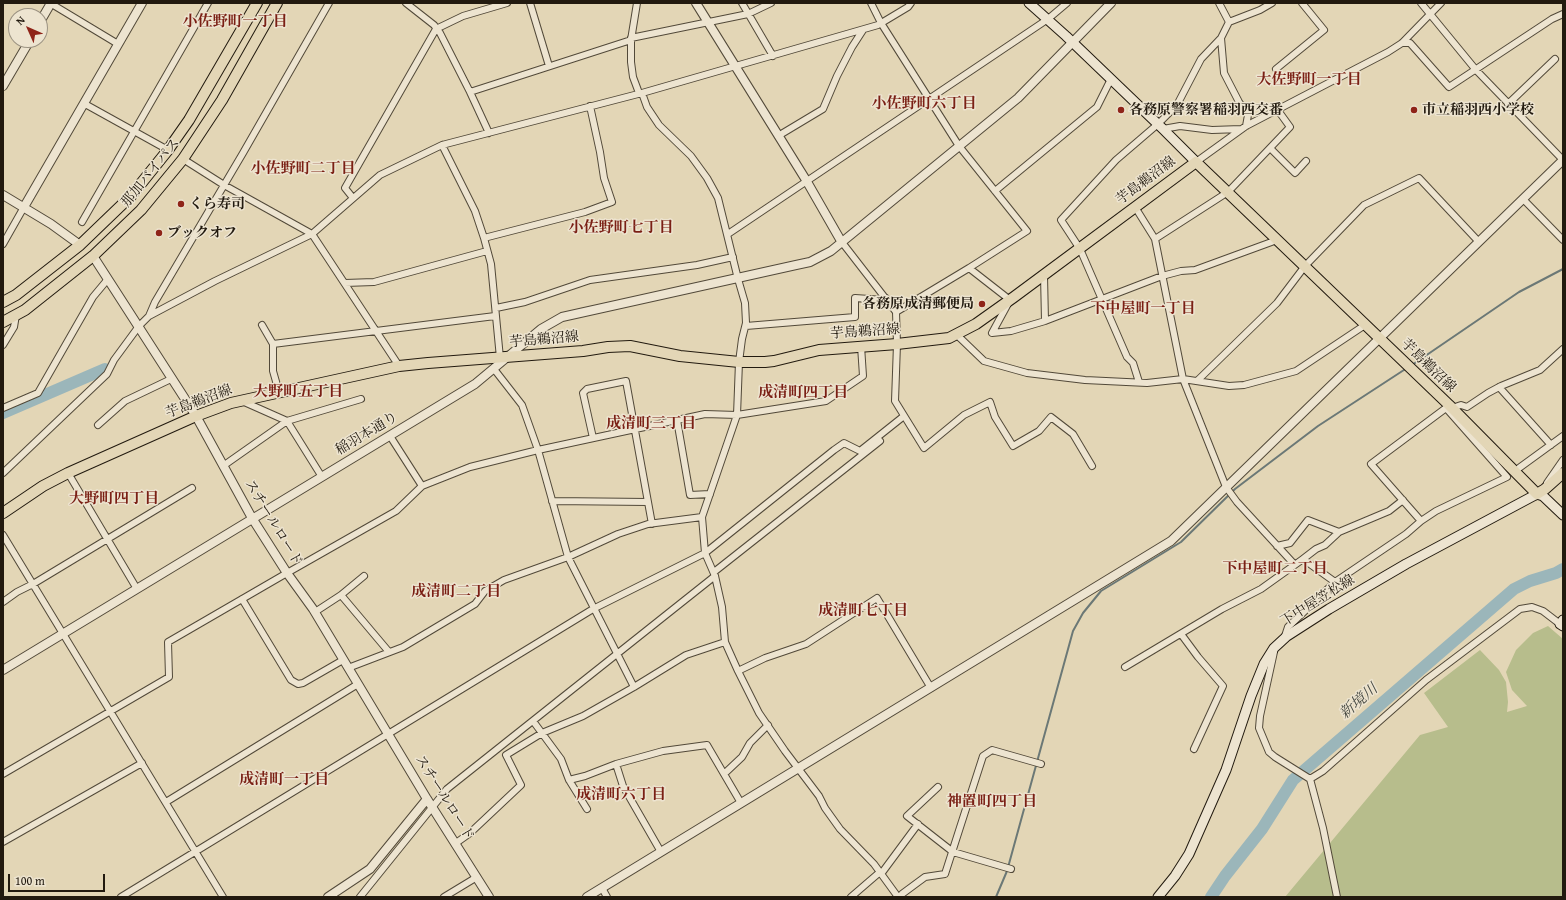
<!DOCTYPE html>
<html>
<head>
<meta charset="utf-8">
<style>
	body { margin:0 }
	#map { position:relative; width:1566px; height:900px; overflow:hidden; background:#e3d6b6; font-family:"Gentium Book Plus",serif }
	canvas { display:block }
	.frame { position:absolute; inset:0; border:4px solid #221a0f; pointer-events:none }
	.north { position:absolute; left:8px; top:8px; width:40px; height:40px; box-sizing:border-box; background:#ede4d0; border:1px solid #9c9383; border-radius:50%; rotate:315deg; font-size:11px; font-weight:700; line-height:16px; text-align:center; color:#221a0f }
	.north::after { content:''; display:block; margin:auto; width:14px; height:18px; background:#8f2418; clip-path:polygon(50% 0,100% 100%,50% 72%,0 100%) }
	.scale { position:absolute; left:8px; top:874px; width:97px; height:18px; box-sizing:border-box; border:2px solid #221a0f; border-top:0; padding-left:5px; font-size:12px; line-height:14px; white-space:nowrap; color:#221a0f; -webkit-text-stroke:3px #ede4d0; paint-order:stroke }
</style>
</head>
<body>
<div id="map">
<canvas width="1566" height="900"></canvas>
<div class="frame"></div>
<div class="north">N</div>
<div class="scale">100 m</div>
</div>
<script>
const ctx = document.querySelector('canvas').getContext('2d');
ctx.lineJoin = 'round';
function paint(path, color) { ctx.fillStyle = color; ctx.fill(path, 'evenodd'); }
const toPath = rows => new Path2D(rows.map(r => 'M' + r).join(''));
function stroke(path, color, width, dash) { ctx.strokeStyle = color; ctx.lineWidth = width; ctx.lineCap = dash ? 'butt' : 'round'; ctx.setLineDash(dash || []); ctx.stroke(path); }
function drawText(font, color, halo, rows, align = 'center') {
  ctx.font = font + ' "Gentium Book Plus","Noto Serif JP",serif'; ctx.lineWidth = 3; ctx.setLineDash([]); ctx.textBaseline = 'middle'; ctx.strokeStyle = halo; ctx.fillStyle = color; for (const [text, x, y, turn = 0] of rows) {
    ctx.save(); ctx.translate(x, y); ctx.rotate((+turn || 0) * Math.PI / 180); ctx.textAlign = isNaN(turn) ? turn : align; if (halo) ctx.strokeText(text, 0, 0); ctx.fillText(text, 0, 0); ctx.restore();
  }
}
paint(toPath([
	[1548,626,1563,639,1563,897,1285,897,1420,735,1448,727,1424,693,1480,650,1499,670,1506,682,1508,702,1507,712,1527,706,1512,690,1506,672,1516,650,1533,633]
]), '#b7bd8c');
stroke(toPath([
	[1412,365,1519,292,1563,269],
	[996,897,1007,871,1073,631,1083,613,1101,591,1181,542,1235,489,1318,426,1407,368]
]), '#6b7876', 2);
stroke(toPath([
	[3,413,105,369],
	[1211,897,1225,876,1262,829,1293,780,1514,589,1530,581,1556,573,1563,569]
]), '#9bb6ba', 12);
const minor = toPath([
	[50,3,118,44],
	[406,3,434,25,440,33,470,92,489,133],
	[530,3,549,66],
	[637,3,631,40,631,62,633,77,639,93],
	[742,3,773,56],
	[871,3,881,23,959,146,1027,231,969,268,1010,300,992,333,1011,331,1045,321,1162,276,1181,271,1195,270,1277,240],
	[1219,3,1229,22],
	[1421,3,1476,70,1563,160],
	[631,38,748,14,771,3],
	[1402,43,1410,43,1449,87,1552,19,1563,14],
	[1276,69,1324,30,1302,3],
	[470,92,631,40],
	[642,93,647,107,659,125,691,156,707,178,718,198,738,279,745,303,746,323,742,339,739,362,737,415,702,517,705,553,715,576,722,607,725,642,738,671,759,713,785,751,819,796,825,808,840,829,874,864,898,897],
	[85,104,168,150],
	[1508,104,1555,59],
	[1246,126,1248,115,1239,102,1224,73,1221,38,1229,22,1260,10,1272,3],
	[1163,129,1180,126,1212,130,1241,129],
	[778,136,823,109,837,76,852,47,863,30],
	[442,145,475,211,484,238,491,264,500,358],
	[1270,148,1295,173,1306,161],
	[183,159,224,185,312,234,399,366],
	[1196,162,1246,126,1388,52,1402,43,1441,3],
	[995,191,1097,107,1111,79],
	[353,198,345,188,436,29,463,16,507,3],
	[1523,199,1563,240],
	[1135,207,1155,239,1183,379,1226,487,1237,502,1294,564],
	[82,222,208,3],
	[728,234,1048,19,1067,3],
	[484,238,585,212,612,202,604,178,600,152,590,106],
	[1155,239,1228,192,1290,127,1277,109],
	[841,241,896,312,897,344,895,401,924,448,964,415,990,402,995,417,1013,446,1039,431,1051,417,1073,434,1092,466],
	[3,244,24,207],
	[1044,275,1045,321],
	[345,283,374,282,487,251],
	[496,308,525,302,590,280,697,265,733,257],
	[896,312,969,268],
	[149,316,155,302,243,153,329,3],
	[262,325,273,344,273,371,279,392],
	[746,326,855,317,855,298,884,300,886,298],
	[957,335,984,361,1027,373,1085,380,1147,383,1183,379,1229,386,1244,385,1296,371,1365,325],
	[273,344,495,316],
	[3,345,14,327,16,315],
	[494,369,522,405,538,450,568,557,634,687],
	[1197,381,1277,303,1305,266,1364,205,1419,178,1479,242],
	[1139,382,1133,363,1127,357,1080,249,1061,220,1116,160,1158,124,1177,105,1201,59,1221,38],
	[1499,387,1551,445],
	[242,401,287,421,322,477],
	[3,408,38,393,93,297,108,279],
	[1452,408,1461,405,1467,407,1488,393,1501,386,1540,370,1563,349],
	[677,420,690,495,710,494],
	[98,425,125,401,171,379],
	[390,436,422,486],
	[593,438,583,393,587,389,626,381,652,524],
	[223,466,287,421,361,399],
	[1519,468,1563,436],
	[3,473,107,374,114,360,139,326,149,316,215,281,312,234,380,175,442,145,642,93,878,25,908,7,911,3],
	[68,473,137,589],
	[1547,483,1563,460],
	[552,501,648,502],
	[3,535,223,897],
	[1277,546,1290,543,1308,520,1339,532],
	[1303,559,1316,549,1325,545,1339,532,1389,511,1403,500],
	[714,572,880,441,877,438],
	[341,595,389,652],
	[242,599,291,680,298,684,303,683,343,660],
	[3,602,17,592,33,584,192,488],
	[315,612,341,595,364,576],
	[1181,634,1198,657,1223,686,1194,749],
	[1284,639,1288,627,1335,582],
	[1274,652,1260,716,1259,728,1269,752,1275,757,1310,779,1323,828,1337,897],
	[1125,667,1222,609,1261,589,1303,559,1335,582,1406,534,1421,521,1436,511,1507,477,1446,408,1371,464,1421,521],
	[348,668,403,647,475,604,485,591,504,580,568,557,618,534,648,524,702,517],
	[738,671,765,658,806,644,877,598,931,688],
	[533,721,561,759,569,780,587,809],
	[616,764,623,786,661,852],
	[3,774,169,677,168,642,287,573,396,511,422,486,470,467,538,450,705,414,737,415,826,401,863,376,861,346],
	[724,774,742,757,750,743,768,725],
	[1310,779,1323,771,1426,680,1520,609,1532,607,1543,611,1560,624],
	[569,780,585,776,616,764,663,751,707,745,741,803],
	[938,787,907,816,953,852,1011,869],
	[166,802,358,684],
	[3,842,142,763],
	[456,843,470,833,521,785,506,755,542,733,583,716,634,687,686,655,725,642],
	[881,874,918,824],
	[602,888,607,897],
	[121,897,593,609,705,553,834,450,844,443,860,451,904,416],
	[360,897,447,789,715,576],
	[444,897,477,877],
	[851,897,880,872],
	[900,897,902,894,925,877,945,874,983,756,992,750,1041,764]
]);
const tertiary = toPath([
	[696,3,806,180,841,241],
	[40,22,51,3],
	[3,86,30,40],
	[3,195,51,224,80,245],
	[24,207,142,3],
	[93,256,196,416,252,518,287,573,313,609,427,799,489,897],
	[3,670,475,384,541,329,562,317,796,265,810,262,831,251,1018,98,1111,3],
	[328,897,370,869,427,799],
	[587,897,1171,541,1563,160]
]);
const secondary = toPath([
	[1029,3,1066,36,1163,129,1196,162],
	[1563,620,1560,624,1563,626],
	[1158,897,1175,876,1189,854,1226,770,1251,696,1264,664,1274,648,1287,636,1329,609,1406,564,1537,494,1543,496,1563,515]
]);
const primary = toPath([
	[3,513,43,486,68,473,196,416,231,403,399,366,428,363,583,351,608,347,630,346,680,356,739,362,765,362,774,361,819,350,897,344,949,338,976,324,1014,297,1196,162,1449,405,1537,494,1545,489,1563,473]
]);
const trunk = toPath([
	[3,302,16,295,80,245,131,196,168,150,189,120,257,3],
	[3,322,25,310,93,256,141,210,183,159,222,100,277,3]
]);
stroke(minor, '#524939', 8);
stroke(tertiary, '#524939', 10);
stroke(secondary, '#221a0f', 11);
stroke(primary, '#221a0f', 12);
stroke(trunk, '#221a0f', 12);
stroke(minor, '#ede4d0', 6);
stroke(tertiary, '#ede4d0', 8);
stroke(secondary, '#ede4d0', 9);
stroke(primary, '#e3d6b6', 10);
stroke(trunk, '#e3d6b6', 10);
for (const [x, y, r, color] of [
	[1121,110,4,"#8f2418"],
	[1414,110,4,"#8f2418"],
	[181,204,4,"#8f2418"],
	[159,233,4,"#8f2418"],
	[982,304,4,"#8f2418"]
]) { const dot = new Path2D(); dot.arc(x, y, r, 0, 2 * Math.PI); ctx.fillStyle = color; ctx.fill(dot); stroke(dot, '#ede4d0', 1.5); }
drawText('bold 14px', '#221a0f', '#ede4d0', [
	["各務原警察署稲羽西交番",1129,110],
	["市立稲羽西小学校",1422,110],
	["くら寿司",189,204],
	["ブックオフ",167,233],
	["各務原成清郵便局",974,304,"right"]
], 'left');
drawText('14px', '#221a0f', '#ede4d0', [
	["那加バイパス",151,173,-51],
	["芋島鵜沼線",1146,181,-37],
	["芋島鵜沼線",865,332,-4],
	["芋島鵜沼線",544,340,-5],
	["芋島鵜沼線",1428,366,44],
	["芋島鵜沼線",199,402,-21],
	["稲羽本通り",367,434,-31],
	["スチールロード",273,523,59],
	["下中屋笠松線",1318,601,-32],
	["スチールロード",444,798,58]
]);
drawText('bold 15px', '#7a1f14', '#ede4d0', [
	["小佐野町一丁目",235,22],
	["大佐野町一丁目",1309,80],
	["小佐野町六丁目",924,104],
	["小佐野町二丁目",303,169],
	["小佐野町七丁目",621,228],
	["下中屋町一丁目",1143,309],
	["大野町五丁目",298,392],
	["成清町四丁目",803,393],
	["成清町三丁目",651,424],
	["大野町四丁目",114,499],
	["下中屋町二丁目",1275,569],
	["成清町二丁目",456,592],
	["成清町七丁目",863,611],
	["成清町一丁目",284,780],
	["成清町六丁目",621,795],
	["神置町四丁目",992,802]
]);
drawText('italic 15px', '#464942', '#ede4d0', [
	["新境川",1359,702,-41]
]);
</script>
</body>
</html>
